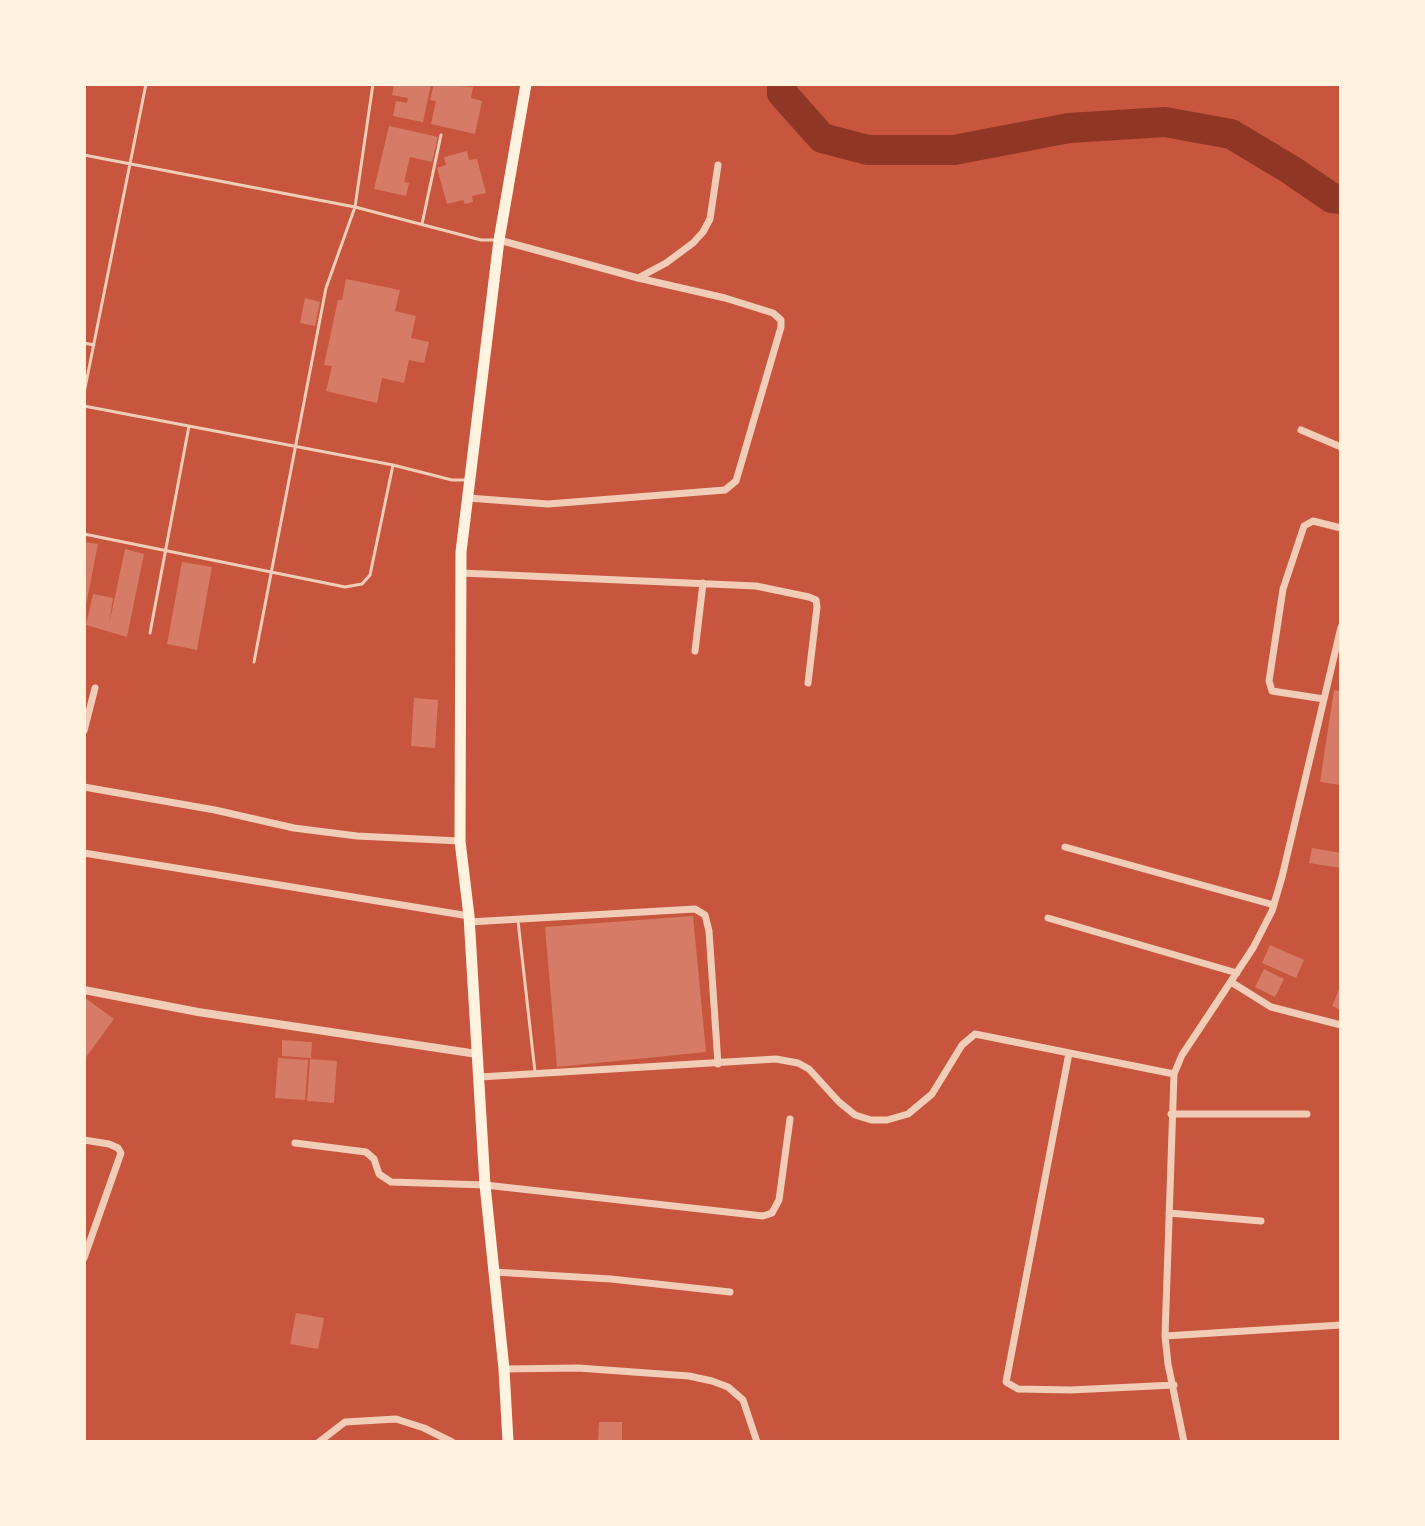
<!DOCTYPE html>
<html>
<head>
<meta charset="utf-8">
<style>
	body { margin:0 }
	#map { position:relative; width:1425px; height:1526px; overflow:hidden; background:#c8553d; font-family:"Fira Sans",sans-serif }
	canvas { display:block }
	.frame { position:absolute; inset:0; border:86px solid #fff3e0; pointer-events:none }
</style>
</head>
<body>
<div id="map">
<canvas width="1425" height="1526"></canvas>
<div class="frame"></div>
</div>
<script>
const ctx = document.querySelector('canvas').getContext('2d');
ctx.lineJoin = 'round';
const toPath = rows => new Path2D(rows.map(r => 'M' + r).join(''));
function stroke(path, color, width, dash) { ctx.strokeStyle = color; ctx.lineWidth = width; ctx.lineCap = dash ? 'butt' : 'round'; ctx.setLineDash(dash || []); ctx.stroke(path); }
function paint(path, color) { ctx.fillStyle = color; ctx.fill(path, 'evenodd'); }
stroke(toPath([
	[782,84,782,93,822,138,868,150,954,150,1069,128,1165,122,1231,134,1291,170,1332,198,1341,199]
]), '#8f3625', 30);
paint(toPath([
	[394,84,431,84,423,122,393,116,396,101,407,103,408,98,392,95],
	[434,84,473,87,471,98,482,101,475,134,431,124,436,101,430,100],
	[389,126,438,137,432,162,410,157,404,182,409,183,406,196,374,189],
	[467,151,469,160,477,159,486,193,472,196,473,202,465,204,463,200,447,204,437,168,446,165,444,157],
	[346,279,400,290,395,311,416,316,411,338,429,342,424,363,409,360,404,383,382,378,377,403,326,391,332,366,324,365,338,300,342,300],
	[305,298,320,302,315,326,300,323],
	[84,542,98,544,85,610,84,610],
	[125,549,144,554,127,637,86,625,93,594,113,598,109,625],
	[182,562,212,567,197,650,167,644],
	[1334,690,1341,691,1341,785,1320,782],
	[414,698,438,700,435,748,411,746],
	[1312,848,1341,853,1341,868,1309,863],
	[693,916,706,1052,557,1067,545,927],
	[1270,945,1304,960,1296,978,1262,963],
	[1264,969,1284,979,1275,997,1255,987],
	[1341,985,1341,1010,1332,1006],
	[84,997,114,1019,84,1060],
	[282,1040,312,1042,311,1058,282,1056],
	[278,1058,308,1060,305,1100,275,1098],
	[310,1059,337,1061,334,1103,307,1101],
	[296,1313,324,1318,318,1349,290,1344],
	[599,1422,622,1422,622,1442,598,1442]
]), '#d67c66');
stroke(toPath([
	[84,155,355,207,481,240,495,240],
	[422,224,441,135],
	[84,343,94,345],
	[84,393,146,84],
	[84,406,393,465,452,480,466,480],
	[84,534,345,587,362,584,370,575,393,465],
	[150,633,189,426],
	[254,662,326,288,355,207,373,84],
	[518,921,535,1072]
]), '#f1ccb7', 3);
stroke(toPath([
	[638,278,666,263,693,243,703,232,710,219,718,165],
	[1301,430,1341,447],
	[468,498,548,504,725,490,736,481,781,327,781,320,773,313,725,298,638,278,499,240],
	[461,573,756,586,809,597,816,600,817,607,808,683],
	[695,651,703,583],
	[1324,699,1272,691,1269,681,1283,589,1304,526,1313,521,1341,528],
	[84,731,95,688],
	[84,787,215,810,294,828,357,836,460,841],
	[1065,847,1274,905],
	[84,853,469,916],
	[1048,918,1237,973],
	[469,922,695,909,705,915,709,931,718,1064],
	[1231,982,1271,1007,1341,1025],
	[1069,1053,1006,1382,1018,1389,1071,1390,1174,1385],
	[480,1077,776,1059,798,1063,809,1069,839,1102,855,1115,871,1120,887,1120,908,1114,932,1094,962,1045,975,1034,1174,1074],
	[1171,1114,1307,1114],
	[84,1140,109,1144,118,1148,121,1153,84,1258],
	[295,1143,366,1152,374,1159,379,1174,391,1182,485,1185,763,1216,772,1213,779,1200,790,1119],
	[1169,1213,1261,1221],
	[494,1272,611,1279,730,1292],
	[1165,1336,1341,1325],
	[504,1369,578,1368,689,1376,712,1381,728,1387,743,1400,757,1442],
	[319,1442,345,1422,396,1419,424,1428,452,1442],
	[1184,1442,1168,1364,1165,1336,1174,1074,1182,1055,1253,948,1272,911,1282,877,1341,627]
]), '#f1ccb7', 7);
stroke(toPath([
	[84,990,198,1012,477,1054]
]), '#f1ccb7', 8);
stroke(toPath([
	[508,1442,504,1369,485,1185,469,916,460,841,461,552,499,240,526,84]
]), '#fff3e0', 11);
</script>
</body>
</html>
